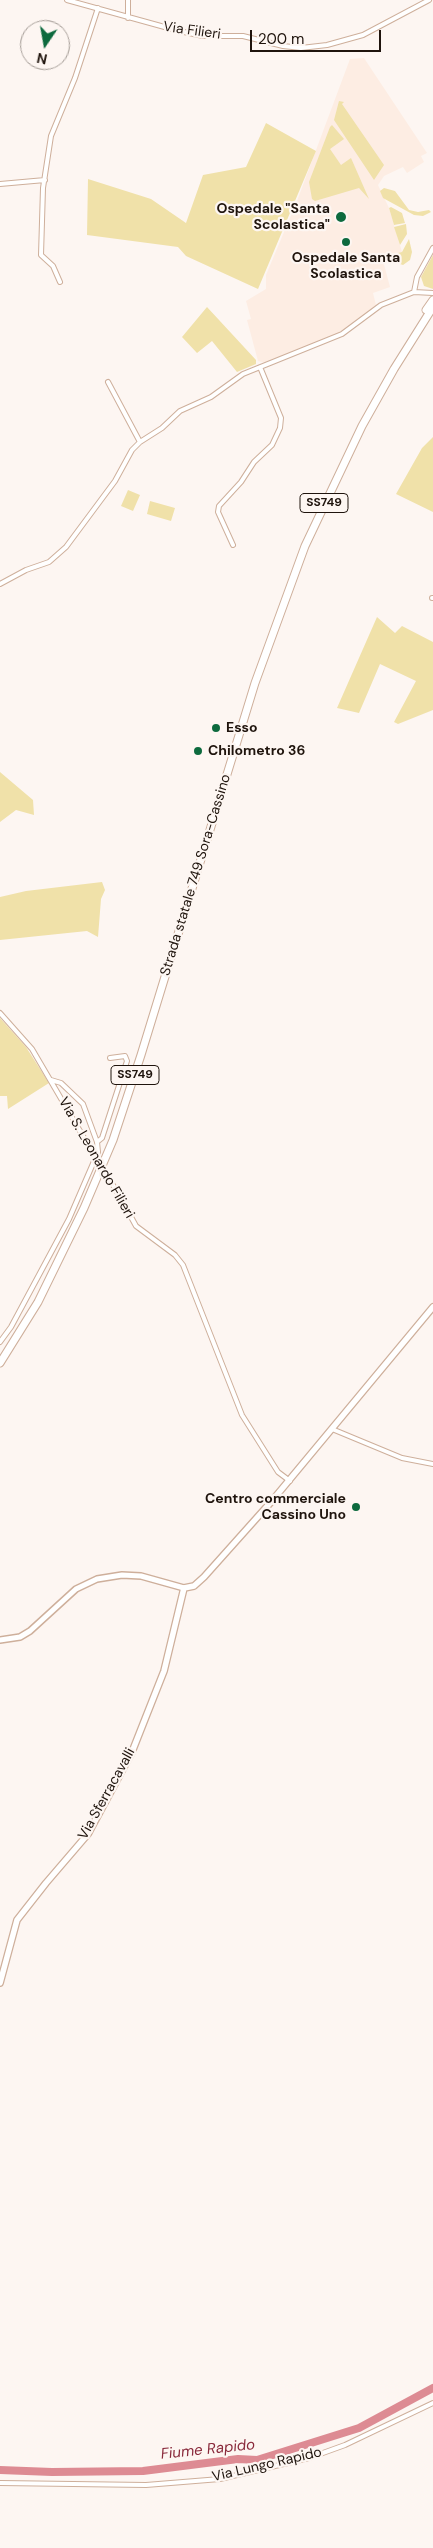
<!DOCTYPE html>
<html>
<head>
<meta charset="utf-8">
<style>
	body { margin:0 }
	#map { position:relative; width:433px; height:2548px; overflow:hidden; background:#fdf6f2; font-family:"DM Sans",sans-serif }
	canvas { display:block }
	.north { position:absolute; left:20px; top:20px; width:50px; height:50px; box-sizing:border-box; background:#fdf6f2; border:1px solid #a49c96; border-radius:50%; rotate:192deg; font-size:14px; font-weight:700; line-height:20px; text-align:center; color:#1f140d }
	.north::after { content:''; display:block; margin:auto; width:18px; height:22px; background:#0d6a3e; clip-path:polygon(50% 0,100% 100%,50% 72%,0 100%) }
	.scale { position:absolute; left:250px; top:30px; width:131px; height:22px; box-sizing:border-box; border:2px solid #1f140d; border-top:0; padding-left:6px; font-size:15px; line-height:18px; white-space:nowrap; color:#1f140d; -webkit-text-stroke:4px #fdf6f2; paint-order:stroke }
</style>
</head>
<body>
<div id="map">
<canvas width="433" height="2548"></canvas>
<div class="north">N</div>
<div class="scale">200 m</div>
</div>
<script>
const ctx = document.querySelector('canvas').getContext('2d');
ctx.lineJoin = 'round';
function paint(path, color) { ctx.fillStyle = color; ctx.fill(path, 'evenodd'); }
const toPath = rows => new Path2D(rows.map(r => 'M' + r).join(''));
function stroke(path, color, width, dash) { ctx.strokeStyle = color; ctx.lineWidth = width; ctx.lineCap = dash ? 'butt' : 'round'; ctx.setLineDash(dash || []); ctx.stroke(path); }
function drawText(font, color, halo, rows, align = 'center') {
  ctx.font = font + ' "DM Sans",sans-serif'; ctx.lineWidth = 4.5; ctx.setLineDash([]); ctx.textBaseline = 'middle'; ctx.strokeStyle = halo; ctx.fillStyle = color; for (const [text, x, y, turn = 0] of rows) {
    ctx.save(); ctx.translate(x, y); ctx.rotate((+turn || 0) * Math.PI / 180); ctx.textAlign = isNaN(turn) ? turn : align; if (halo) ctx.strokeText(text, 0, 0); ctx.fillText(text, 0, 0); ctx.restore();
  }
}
paint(toPath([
	[364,58,427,153,421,156,424,162,407,173,403,167,384,176,378,185,389,208,402,252,382,257,390,287,373,293,376,305,345,331,266,363,258,361,247,320,251,319,246,301,266,289,266,275,297,201,350,59]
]), '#fdede3');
paint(toPath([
	[339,101,344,102,342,104,384,165,374,180,334,120],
	[266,123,316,151,258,289,186,256,178,247,87,235,88,179,151,199,186,223,203,175,246,167],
	[332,125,344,139,330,149,341,165,351,158,369,199,359,188,315,201,312,199,309,182,330,127],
	[384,188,395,191,409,210,418,212,429,210,431,212,423,216,414,215,383,198,380,191],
	[391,207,402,213,405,223,394,225,389,208],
	[406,224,407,234,400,245,394,227],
	[409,239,412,252,410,260,403,265,394,262,390,255,402,252],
	[433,255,433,289,424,286,421,277],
	[207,307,256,360,256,364,237,372,212,341,197,353,182,337],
	[433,437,433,512,396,494,422,448],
	[128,490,140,495,133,511,121,506],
	[150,501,175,508,171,521,147,514],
	[377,617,395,633,402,626,433,642,433,710,398,724,394,722,416,681,380,664,359,713,337,708],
	[0,772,33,800,34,815,16,810,0,822],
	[102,882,105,890,101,899,98,937,87,931,0,940,0,897,26,891],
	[0,1018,26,1047,49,1083,8,1109,7,1096,0,1096]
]), '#f0e1a9');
stroke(toPath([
	[0,2470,52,2472,143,2471,238,2459,257,2460,359,2428,433,2388]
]), '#dd8b93', 8);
const minor = toPath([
	[67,0,179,31,203,36,243,36,283,46,301,48,327,45,363,35,429,0],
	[128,0,128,18],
	[0,184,45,180],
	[60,282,53,266,41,255,43,188,51,136,75,78,98,8],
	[414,292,417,277,433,248],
	[108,382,140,442],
	[233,545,218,512,219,506,241,482,254,462,272,445,280,428,281,418,260,367],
	[0,584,26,570,49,562,66,547,115,481,132,450,140,442,162,428,180,411,211,397,243,374,342,334,381,305,414,292,433,293],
	[432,598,433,598],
	[0,1013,32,1049,80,1131],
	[97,1142,102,1138,127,1061,125,1056,110,1058],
	[119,1195,136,1226,175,1255,183,1265,242,1415,278,1472,290,1481],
	[0,1342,11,1327,69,1219,98,1152,97,1142,83,1104,61,1083,51,1080],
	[332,1429,402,1458,433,1464],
	[0,2483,146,2485,220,2479,309,2458,345,2445,433,2403]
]);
const tertiary = toPath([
	[0,1640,20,1637,30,1631,76,1589,97,1579,122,1575,141,1576,184,1588]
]);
const secondary = toPath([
	[0,1983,17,1920,46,1883,88,1834,132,1752,164,1671,184,1588,194,1586,204,1577,271,1502,433,1307]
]);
const trunk = toPath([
	[426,310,433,300],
	[0,1363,38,1302,84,1208,113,1140,141,1055,255,683,305,546,362,426,394,369,433,307]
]);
stroke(minor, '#ceaf9b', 6);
stroke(tertiary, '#ceaf9b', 8);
stroke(secondary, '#ceaf9b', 8);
stroke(trunk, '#ceaf9b', 9);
stroke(minor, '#fff', 4);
stroke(tertiary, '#fff', 5);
stroke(secondary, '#fff', 5.5);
stroke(trunk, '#fff', 7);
const minorBridge = toPath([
	[80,1131,119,1195]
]);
stroke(minorBridge, '#ceaf9b', 6, []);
stroke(minorBridge, '#fff', 4);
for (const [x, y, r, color] of [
	[341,217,6,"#0d6a3e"],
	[346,242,5,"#0d6a3e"],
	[216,728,5,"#0d6a3e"],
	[198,751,5,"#0d6a3e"],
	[356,1507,5,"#0d6a3e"]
]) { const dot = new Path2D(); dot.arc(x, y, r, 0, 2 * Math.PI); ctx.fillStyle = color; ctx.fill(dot); stroke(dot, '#fdf6f2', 2); }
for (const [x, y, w] of [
	[324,503,48],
	[135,1075,48]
]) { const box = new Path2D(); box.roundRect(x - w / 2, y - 9.5, w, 19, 4); ctx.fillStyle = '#fdf6f2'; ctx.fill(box); stroke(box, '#1f140d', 1); }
drawText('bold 12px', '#1f140d', null, [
	["SS749",324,503],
	["SS749",135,1075]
]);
drawText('14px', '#1f140d', '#fdf6f2', [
	["Via Filieri",192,31,8],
	["Strada statale 749 Sora-Cassino",196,875,-73],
	["Via S. Leonardo Filieri",96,1158,60],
	["Via Sferracavalli",107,1794,-61],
	["Via Lungo Rapido",267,2465,-13]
]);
drawText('bold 14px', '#1f140d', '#fdf6f2', [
	["Ospedale \"Santa",330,209],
	["Scolastica\"",330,225],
	["Ospedale Santa",346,258,"center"],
	["Scolastica",346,274,"center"],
	["Esso",226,728,"left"],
	["Chilometro 36",208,751,"left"],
	["Centro commerciale",346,1499],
	["Cassino Uno",346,1515]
], 'right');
drawText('italic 15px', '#89293b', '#fdf6f2', [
	["Fiume Rapido",208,2450,-6]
]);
</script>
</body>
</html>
